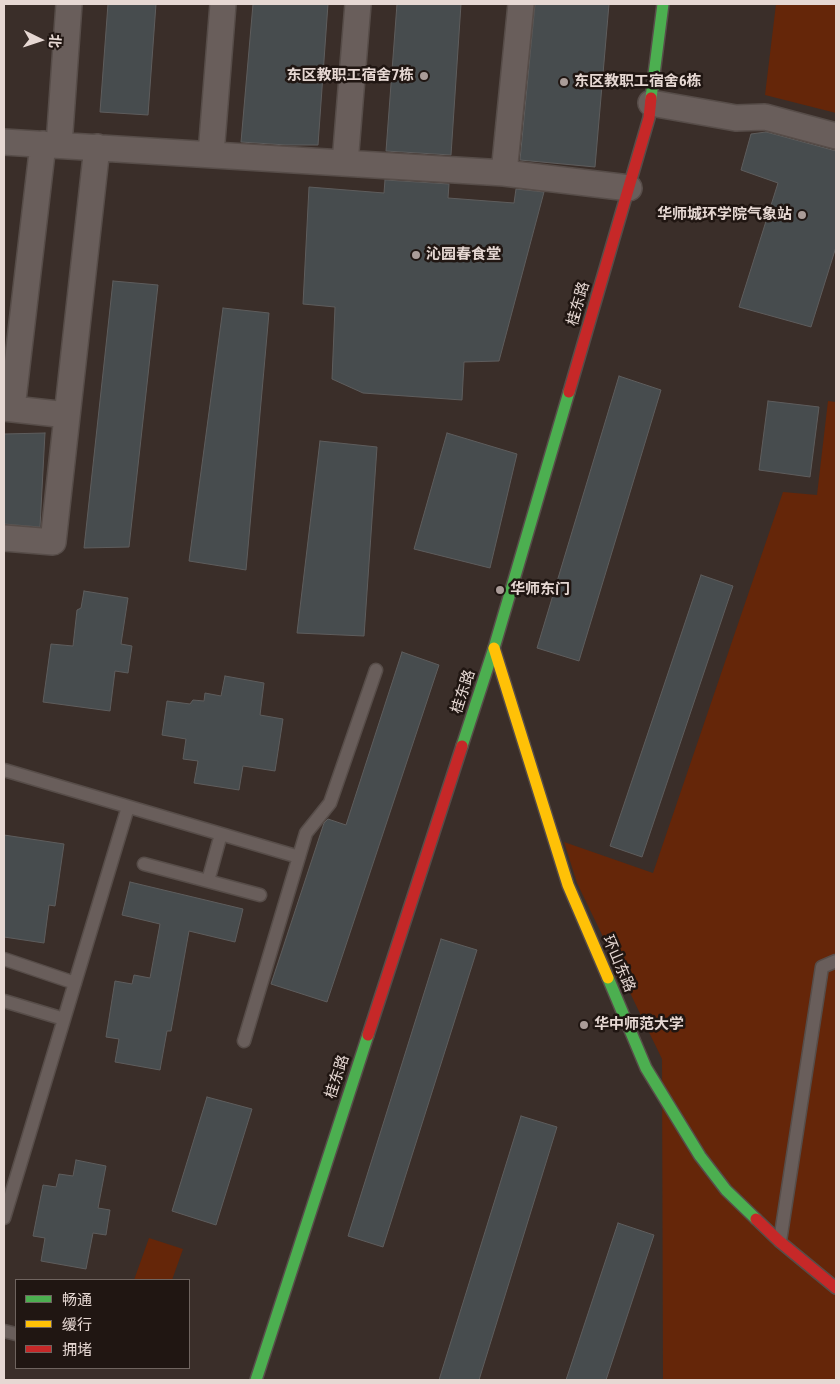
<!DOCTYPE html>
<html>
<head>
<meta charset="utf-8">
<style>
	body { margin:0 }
	#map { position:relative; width:840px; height:1384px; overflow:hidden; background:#3a2e29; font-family:"Roboto Condensed","Noto Sans SC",sans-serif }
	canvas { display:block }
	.frame { position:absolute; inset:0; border:5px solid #e6d8d3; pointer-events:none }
	.legend { position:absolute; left:15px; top:1279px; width:175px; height:90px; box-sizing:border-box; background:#201612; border:1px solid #6f645f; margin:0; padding:6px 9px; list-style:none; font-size:15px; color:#e6d8d3 }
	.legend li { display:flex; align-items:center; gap:10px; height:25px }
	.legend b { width:25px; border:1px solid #6f645f }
	.north { position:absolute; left:15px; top:15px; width:50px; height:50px; -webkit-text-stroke:4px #201612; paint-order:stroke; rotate:94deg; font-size:14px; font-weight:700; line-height:20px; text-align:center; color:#e6d8d3 }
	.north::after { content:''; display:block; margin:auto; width:18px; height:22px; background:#e6d8d3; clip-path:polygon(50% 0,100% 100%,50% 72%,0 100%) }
</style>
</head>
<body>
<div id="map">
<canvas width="840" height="1384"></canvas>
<div class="frame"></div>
<ul class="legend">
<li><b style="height:6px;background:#4caf50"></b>畅通</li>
<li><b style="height:6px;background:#ffc107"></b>缓行</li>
<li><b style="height:6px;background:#c62828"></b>拥堵</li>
</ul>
<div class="north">北</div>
</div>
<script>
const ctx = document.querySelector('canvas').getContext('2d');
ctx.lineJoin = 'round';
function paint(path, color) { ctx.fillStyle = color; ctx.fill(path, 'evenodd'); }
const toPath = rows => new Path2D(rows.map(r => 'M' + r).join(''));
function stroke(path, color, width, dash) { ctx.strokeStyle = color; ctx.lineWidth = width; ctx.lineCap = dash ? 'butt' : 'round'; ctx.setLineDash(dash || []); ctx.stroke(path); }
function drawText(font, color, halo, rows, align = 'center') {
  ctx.font = font + ' "Roboto Condensed","Noto Sans SC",sans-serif'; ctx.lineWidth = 5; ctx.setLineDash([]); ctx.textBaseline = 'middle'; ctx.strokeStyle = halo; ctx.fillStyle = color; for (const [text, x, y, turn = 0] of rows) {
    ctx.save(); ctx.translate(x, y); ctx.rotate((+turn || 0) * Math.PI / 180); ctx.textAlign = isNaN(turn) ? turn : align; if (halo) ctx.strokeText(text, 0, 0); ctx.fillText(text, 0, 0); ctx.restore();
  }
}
paint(toPath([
	[776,4,836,4,836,113,765,95],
	[828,401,836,402,836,1380,663,1380,662,1059,577,883,564,842,653,873,783,492,817,495],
	[149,1238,183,1249,172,1280,134,1280]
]), '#652609');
const building = toPath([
	[108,4,156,4,148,115,100,112,108,4],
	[253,4,328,4,318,145,286,145,241,142,253,4],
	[397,4,461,4,451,155,386,151,397,4],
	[535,4,609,4,595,167,520,160,535,4],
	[766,132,836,151,836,247,811,327,739,307,778,183,741,170,751,134,766,132],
	[385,180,449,184,448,198,514,203,516,189,544,192,499,361,464,362,462,400,363,393,332,379,335,307,303,304,309,187,384,193,385,180],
	[113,281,158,285,129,547,84,548,113,281],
	[223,308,269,313,246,570,189,561,223,308],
	[619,376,661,390,579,661,537,648,619,376],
	[768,401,819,407,810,477,759,470,768,401],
	[45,433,40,527,4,524,4,434,45,433],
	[447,433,517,454,490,568,414,549,447,433],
	[320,441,377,447,364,636,297,633,320,441],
	[701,575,733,586,642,857,610,846,701,575],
	[84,591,128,598,121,644,132,646,128,673,115,671,110,711,43,702,51,644,73,646,77,610,81,608,84,591],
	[402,652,439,665,327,1002,271,984,324,823,328,819,346,825,402,652],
	[225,676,264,683,260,715,283,719,275,771,243,766,239,790,194,783,198,761,183,759,186,739,162,735,167,701,190,704,193,700,204,701,205,693,221,696,225,676],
	[4,835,64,844,55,906,49,905,44,943,4,937,4,835],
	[130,882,243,909,235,942,189,931,171,1031,167,1031,160,1070,115,1062,119,1039,106,1037,115,981,132,984,134,975,150,978,160,924,122,915,130,882],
	[441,939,477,950,383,1247,348,1236,441,939],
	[207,1097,252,1109,216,1225,172,1211,207,1097],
	[521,1116,557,1127,479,1380,439,1380,521,1116],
	[76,1160,106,1166,98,1208,110,1210,106,1235,93,1233,86,1269,41,1261,45,1238,33,1236,43,1185,56,1187,59,1174,73,1176,76,1160],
	[618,1223,654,1235,606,1380,566,1380,618,1223]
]);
paint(building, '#474c4e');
stroke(building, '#5e5d5d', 1);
const lane = toPath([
	[4,770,299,857],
	[144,864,260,895],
	[208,881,221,834],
	[4,959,75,983],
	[4,1001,64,1019],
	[244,1041,306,833,330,803,376,670],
	[4,1218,128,807],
	[780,1241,822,967,836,961],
	[4,1331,16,1334]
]);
const street = toPath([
	[651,103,736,118,765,117,836,136],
	[4,142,504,173,629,188],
	[59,145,69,4],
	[211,154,223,4],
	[345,163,358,4],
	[504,173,521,4],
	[4,408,67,415],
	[12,408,43,144],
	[4,538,53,542,97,147]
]);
const fast = toPath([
	[651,98,663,4],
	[462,746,494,648,569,392],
	[608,978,646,1068,700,1156,726,1190,756,1219],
	[256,1380,368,1035]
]);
const slow = toPath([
	[494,648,568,885,608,978]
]);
const jam = toPath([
	[569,392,649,118,651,98],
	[368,1035,462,746],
	[756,1219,779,1241,836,1288]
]);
stroke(lane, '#574d49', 15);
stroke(street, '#574d49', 28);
stroke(fast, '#574d49', 14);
stroke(slow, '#574d49', 14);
stroke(jam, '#574d49', 14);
stroke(lane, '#695e5b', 12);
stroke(street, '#695e5b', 25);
stroke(fast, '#4caf50', 11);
stroke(slow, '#ffc107', 11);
stroke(jam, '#c62828', 11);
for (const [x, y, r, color] of [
	[424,76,5,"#aa9c98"],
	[564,82,5,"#aa9c98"],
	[802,215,5,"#aa9c98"],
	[416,255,5,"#aa9c98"],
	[500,590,5,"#aa9c98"],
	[584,1025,5,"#aa9c98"]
]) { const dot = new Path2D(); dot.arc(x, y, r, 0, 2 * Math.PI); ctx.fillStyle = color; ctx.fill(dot); stroke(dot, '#201612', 2); }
drawText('bold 15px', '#e6d8d3', '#201612', [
	["东区教职工宿舍7栋",414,76,"right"],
	["东区教职工宿舍6栋",574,82],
	["华师城环学院气象站",792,215,"right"],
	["沁园春食堂",426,255],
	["华师东门",510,590],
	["华中师范大学",594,1025]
], 'left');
drawText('15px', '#e6d8d3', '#201612', [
	["桂东路",579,304,-74],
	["桂东路",464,692,-72],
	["环山东路",618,964,67],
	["桂东路",338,1077,-72]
]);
</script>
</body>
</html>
